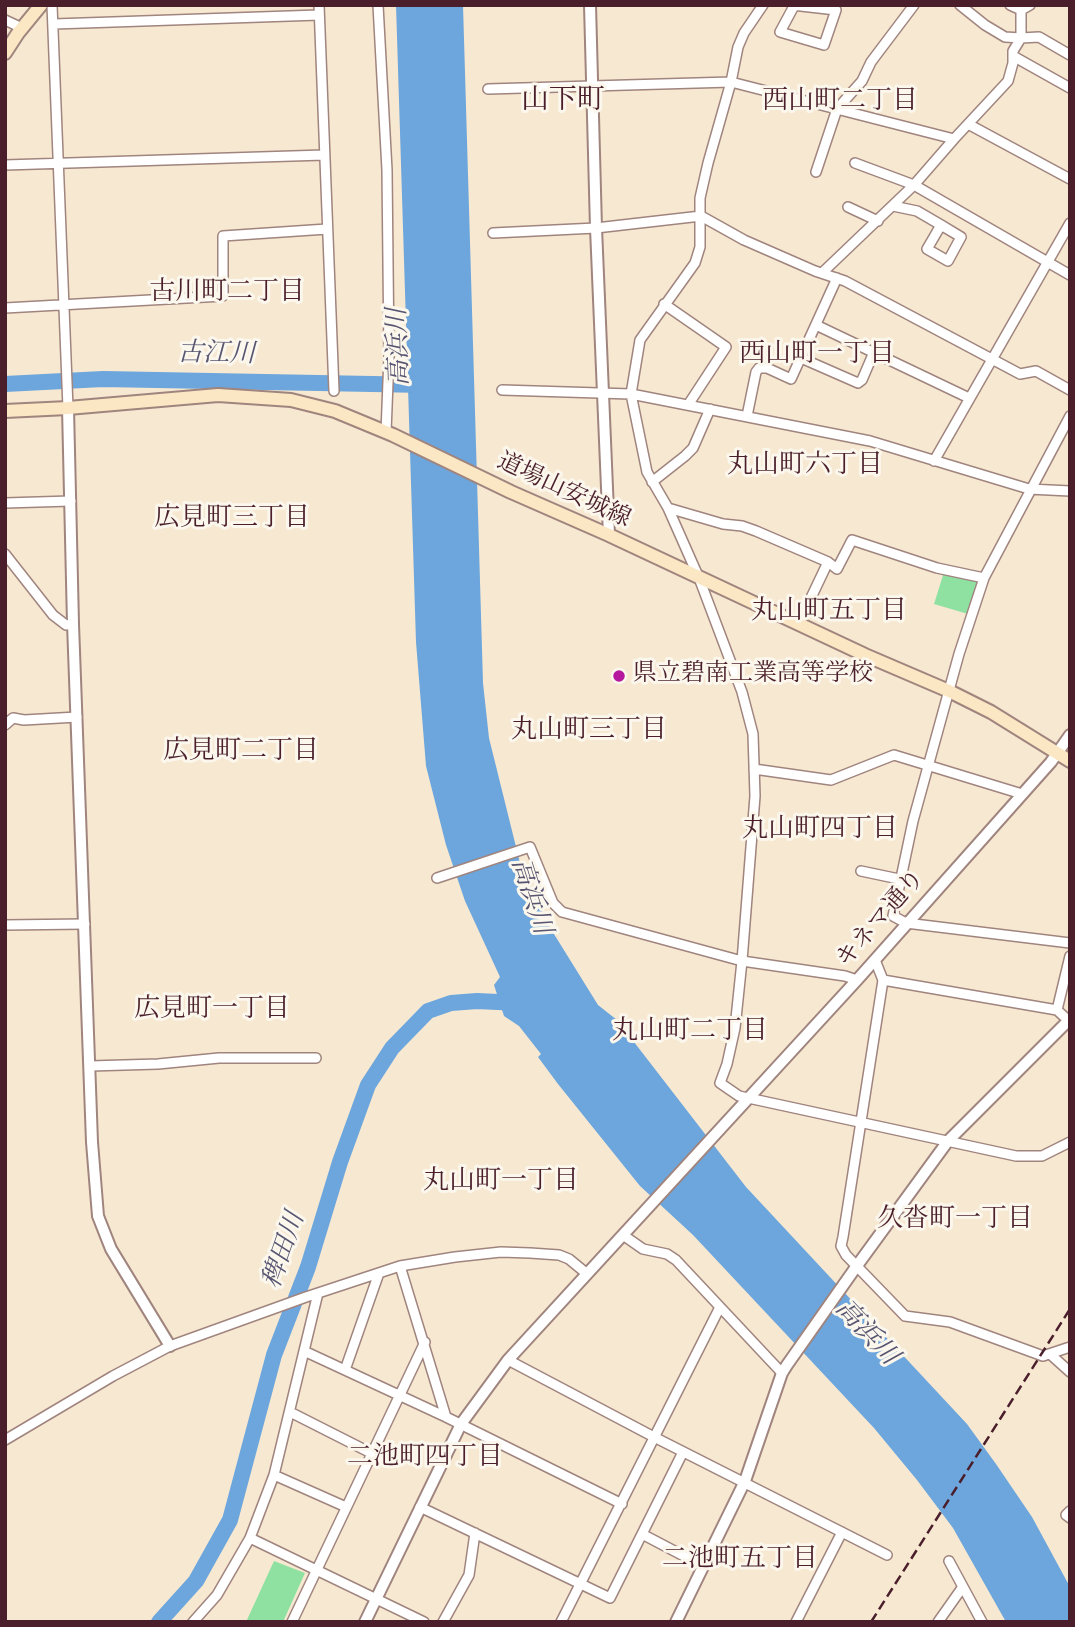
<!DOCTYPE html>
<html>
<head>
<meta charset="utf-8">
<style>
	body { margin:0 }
	#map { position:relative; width:1075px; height:1627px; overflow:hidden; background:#f7e8d2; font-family:Vollkorn,serif }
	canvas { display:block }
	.frame { position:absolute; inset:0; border:7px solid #4a1f2b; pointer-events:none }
</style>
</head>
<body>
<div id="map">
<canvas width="1075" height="1627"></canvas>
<div class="frame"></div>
</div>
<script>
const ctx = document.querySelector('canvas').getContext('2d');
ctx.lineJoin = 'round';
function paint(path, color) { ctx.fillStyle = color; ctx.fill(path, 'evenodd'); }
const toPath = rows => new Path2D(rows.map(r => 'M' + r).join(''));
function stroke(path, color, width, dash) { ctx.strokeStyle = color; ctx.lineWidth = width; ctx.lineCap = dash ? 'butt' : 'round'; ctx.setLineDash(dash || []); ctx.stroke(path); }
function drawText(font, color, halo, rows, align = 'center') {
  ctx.font = font + ' Vollkorn,"Noto Serif JP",serif'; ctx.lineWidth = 6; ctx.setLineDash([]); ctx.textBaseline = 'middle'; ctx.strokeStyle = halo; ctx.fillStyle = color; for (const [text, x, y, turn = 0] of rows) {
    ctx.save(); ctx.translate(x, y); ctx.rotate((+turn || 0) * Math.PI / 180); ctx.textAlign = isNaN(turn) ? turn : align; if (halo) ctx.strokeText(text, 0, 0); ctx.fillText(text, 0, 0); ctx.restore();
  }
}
paint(toPath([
	[944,572,978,580,980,584,968,614,934,604],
	[274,1561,305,1573,283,1622,246,1622]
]), '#8fe1a1');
paint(toPath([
	[396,5,463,5,483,683,489,738,520,863,549,926,598,1005,617,1020,746,1187,967,1424,996,1464,1032,1517,1070,1587,1070,1622,1006,1622,953,1528,917,1480,874,1428,693,1235,640,1186,558,1084,538,1057,541,1054,519,1026,504,1016,494,985,500,977,465,901,446,845,426,766,416,642]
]), '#6ca6dc');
stroke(toPath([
	[5,384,103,379,426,385],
	[159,1622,196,1581,230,1520,274,1355,308,1267,340,1162,368,1085,392,1048,428,1011,451,1003,477,1001,519,1003]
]), '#6ca6dc', 16);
const minor = toPath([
	[52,5,68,408],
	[319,5,334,391],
	[378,5,387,170,389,357,386,432],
	[763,5,744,33,738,47,731,82,708,163,700,198,700,247,695,263,640,340,631,394,647,472,668,508,699,578,742,692,753,734,755,796,742,961,735,1028,727,1064,720,1083,739,1096,1016,1156,1042,1156,1070,1142],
	[792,5,836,10,824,45,780,32,794,6],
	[960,5,985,25,1005,37,1021,38,1013,51,1013,63,1008,81,968,124],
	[1010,5,1021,10,1030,5],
	[1021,10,1021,38,1039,37,1070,55],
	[5,20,22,28],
	[54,24,319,15],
	[1013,56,1070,88],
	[488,89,731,82,954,139,968,124,1070,179],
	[855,163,914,185,1070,275],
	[5,165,324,155],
	[816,172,837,109,862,81,871,62,914,5],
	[893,206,917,211,941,225,961,237,948,261,927,249,941,225],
	[848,207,878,221],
	[493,233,596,228,701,216,744,240,815,271,845,281,1020,374,1036,371,1070,390],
	[823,272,914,185,954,139],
	[664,304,726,347,688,405],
	[5,308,223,296,223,236,327,229],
	[816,325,969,398],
	[801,358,858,383,862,380,874,352],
	[502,390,631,394,870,441,1029,489,1070,491],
	[747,416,756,372,759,368,767,368,791,379,837,278],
	[1070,416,984,578,959,654,913,821,893,916,906,923,1070,943],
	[934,461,1070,223],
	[652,482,685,456,693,448,710,409],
	[5,503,71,501],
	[668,508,723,524,742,526,756,531,828,562],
	[5,554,53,615,66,625,73,624],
	[799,623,828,562,837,569,852,540,937,568,984,578],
	[5,725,13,718,24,720,77,717],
	[754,769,831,780,894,755,1022,794],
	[861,871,899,879],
	[437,878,530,847,553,903,562,912,742,961,845,976,857,980],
	[5,925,85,924],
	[875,960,883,980,843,1237,841,1246,846,1255,905,1316,950,1322,1043,1356,1070,1347],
	[883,980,1057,1010,1070,1022],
	[1057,1010,1070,956],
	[90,1066,158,1064,219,1058,316,1058],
	[623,1235,643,1249,667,1254,676,1260,782,1373],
	[400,1266,446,1417],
	[304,1351,446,1417,622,1504],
	[1050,1354,1070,1372],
	[508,1360,654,1437,887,1555],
	[345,1370,379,1273],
	[290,1412,373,1454],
	[5,1440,113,1376,170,1346,306,1297,400,1266,455,1257,501,1252,530,1253,559,1255,569,1259,586,1273],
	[274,1475,346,1507],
	[420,1507,610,1598,683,1452],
	[1070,1511,1066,1515,1070,1518],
	[642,1534,703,1566],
	[250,1538,424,1622],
	[949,1561,982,1622],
	[193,1622,217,1595,250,1538,274,1475,318,1293],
	[292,1622,425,1342],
	[443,1622,469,1575,475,1533],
	[561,1622,720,1307],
	[796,1622,842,1532],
	[938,1622,962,1588]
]);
const tertiary = toPath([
	[590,5,596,228,609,535],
	[68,408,73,624,92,1142,98,1216,111,1249,170,1346],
	[365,1622,461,1424,508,1360,857,980,1051,762,1070,735],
	[676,1622,745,1481,782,1373,787,1365,856,1267,948,1141,1070,1019]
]);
const secondary = toPath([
	[5,53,18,33,41,5],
	[5,411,68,408,218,395,291,400,335,411,393,435,511,492,609,535,865,655,949,691,991,712,1070,761]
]);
stroke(minor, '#a0847e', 12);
stroke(tertiary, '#a0847e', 14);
stroke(secondary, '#a0847e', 16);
stroke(minor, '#fff', 9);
stroke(tertiary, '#fff', 10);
stroke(secondary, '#fbe7c3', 12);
stroke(toPath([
	[871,1622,1070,1309]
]), '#4a1f2b', 2.5, [10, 5]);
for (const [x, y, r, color] of [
	[619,676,7,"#b5179e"]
]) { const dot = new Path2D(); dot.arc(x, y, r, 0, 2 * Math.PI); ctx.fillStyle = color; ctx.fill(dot); stroke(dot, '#fbf7ec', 2.5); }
drawText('24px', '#4a1f2b', '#fbf7ec', [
	["道場山安城線",563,492,25],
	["キネマ通り",882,920,-49]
]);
drawText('24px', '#4a1f2b', '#fbf7ec', [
	["県立碧南工業高等学校",633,676]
], 'left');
drawText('26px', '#4a1f2b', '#fbf7ec', [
	["西山町二丁目",840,103],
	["古川町二丁目",227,294],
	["西山町一丁目",817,356],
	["丸山町六丁目",805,467],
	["広見町三丁目",232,520],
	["丸山町五丁目",829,613],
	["丸山町三丁目",589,732],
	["広見町二丁目",241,753],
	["丸山町四丁目",820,831],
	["広見町一丁目",212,1011],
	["丸山町二丁目",690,1033],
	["丸山町一丁目",501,1183],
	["久沓町一丁目",955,1221],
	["二池町四丁目",425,1459],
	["二池町五丁目",740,1561]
]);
drawText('italic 26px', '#585572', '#fbf7ec', [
	["高浜川",401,347,-92],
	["古江川",216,356,1],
	["高浜川",529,897,72],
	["稗田川",286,1251,-71],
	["高浜川",865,1334,47]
]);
drawText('28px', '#4a1f2b', '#fbf7ec', [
	["山下町",563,103]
]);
</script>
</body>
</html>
